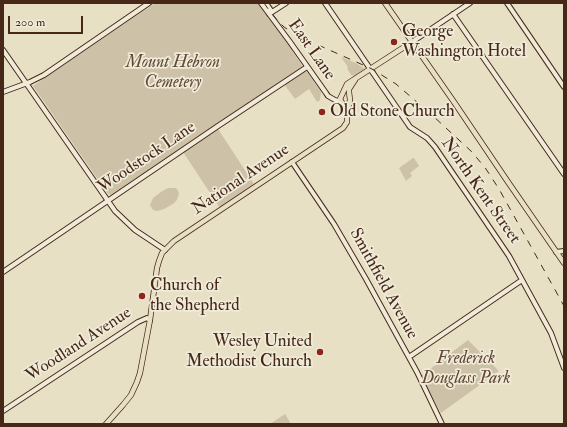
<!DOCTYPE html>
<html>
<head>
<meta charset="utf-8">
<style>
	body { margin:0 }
	#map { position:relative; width:567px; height:427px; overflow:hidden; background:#e8e0c5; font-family:"IM FELL Double Pica",serif }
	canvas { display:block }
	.frame { position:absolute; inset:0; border:4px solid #472818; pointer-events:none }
	.scale { position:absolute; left:8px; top:16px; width:75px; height:18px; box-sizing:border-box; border:2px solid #472818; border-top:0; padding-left:5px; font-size:12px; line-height:14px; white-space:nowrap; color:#472818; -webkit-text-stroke:3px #f0ebd9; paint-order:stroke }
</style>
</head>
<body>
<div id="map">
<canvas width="567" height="427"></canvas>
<div class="frame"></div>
<div class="scale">200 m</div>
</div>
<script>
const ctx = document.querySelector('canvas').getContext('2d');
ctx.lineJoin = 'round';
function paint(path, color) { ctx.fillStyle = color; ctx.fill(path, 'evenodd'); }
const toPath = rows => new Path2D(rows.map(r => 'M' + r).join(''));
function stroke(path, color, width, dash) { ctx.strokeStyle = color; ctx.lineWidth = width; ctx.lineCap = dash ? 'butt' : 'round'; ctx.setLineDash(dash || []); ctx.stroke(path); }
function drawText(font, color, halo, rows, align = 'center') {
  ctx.font = font + ' "IM FELL Double Pica",serif'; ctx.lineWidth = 3.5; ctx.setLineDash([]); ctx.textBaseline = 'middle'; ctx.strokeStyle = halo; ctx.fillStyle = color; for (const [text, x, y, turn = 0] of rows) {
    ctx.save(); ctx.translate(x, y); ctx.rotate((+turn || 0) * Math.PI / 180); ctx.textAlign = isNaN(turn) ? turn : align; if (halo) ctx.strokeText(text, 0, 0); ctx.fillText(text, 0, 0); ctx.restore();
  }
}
paint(toPath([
	[155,3,259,3,293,50,292,51,303,67,117,193,111,195,108,194,33,86],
	[341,57,356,63,365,69,355,76,351,75,347,68,348,67],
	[304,71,307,72,321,92,320,100,317,102,309,89,295,99,284,84],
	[218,129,254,184,220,208,183,152],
	[413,158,414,158,419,166,410,173,412,176,406,181,399,168],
	[168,188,176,188,178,191,179,194,177,200,173,204,164,209,157,211,153,210,150,205,153,198,161,192],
	[468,340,499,371,441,413,421,376],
	[285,414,291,424,270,424]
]), '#cdc1a8');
const secondary = toPath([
	[261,3,290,42,326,93,328,96,335,100,341,102],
	[266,3,272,12],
	[325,3,408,124,410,127,427,138,435,147,509,256,551,333,564,368],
	[507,3,564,87],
	[269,14,286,3],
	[453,14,564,174],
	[412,42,470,3],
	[3,50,115,211,135,230,165,250],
	[3,92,30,82,44,75,149,3],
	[292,162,334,224,366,279,417,372,442,424],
	[556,252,564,251],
	[3,272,218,126,307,67],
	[409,357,522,280],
	[3,411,138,322,147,318,150,320]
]);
const primary = toPath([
	[385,3,454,102,508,182,564,263],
	[347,112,340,99,347,84,412,42],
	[106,424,123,405,131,395,137,382,140,373,150,320,157,268,159,261,162,253,174,241,343,128,347,122,347,112,350,100,349,92,349,89,355,80]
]);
stroke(secondary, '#472818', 6);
stroke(primary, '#472818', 6);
stroke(secondary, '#f0ebd9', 4);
stroke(primary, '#e8e0c5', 4.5);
stroke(toPath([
	[264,3,271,13,279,22,284,27,298,36,372,69,396,84,433,116,472,152,486,169,499,189,564,306]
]), '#472818', 1, [7, 7]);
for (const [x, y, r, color] of [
	[394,42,4,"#8f2418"],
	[322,112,4,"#8f2418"],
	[142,296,4,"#8f2418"],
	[320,352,4,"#8f2418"]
]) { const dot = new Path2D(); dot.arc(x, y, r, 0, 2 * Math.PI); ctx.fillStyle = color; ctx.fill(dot); stroke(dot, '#f0ebd9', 1.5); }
drawText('17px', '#472818', '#f0ebd9', [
	["George",402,32],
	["Washington Hotel",402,52],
	["Old Stone Church",330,112],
	["Church of",150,286],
	["the Shepherd",150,306],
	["Wesley United",312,342,"right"],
	["Methodist Church",312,362,"right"]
], 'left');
drawText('17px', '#472818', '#f0ebd9', [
	["East Lane",311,50,55],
	["Woodstock Lane",147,158,-34],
	["National Avenue",241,180,-34],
	["North Kent Street",480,191,55],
	["Smithfield Avenue",383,284,61],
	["Woodland Avenue",79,345,-33]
]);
drawText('italic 17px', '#624735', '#f0ebd9', [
	["Mount Hebron",173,63],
	["Cemetery",173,83],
	["Frederick",466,359],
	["Douglass Park",466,379]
]);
</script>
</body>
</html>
